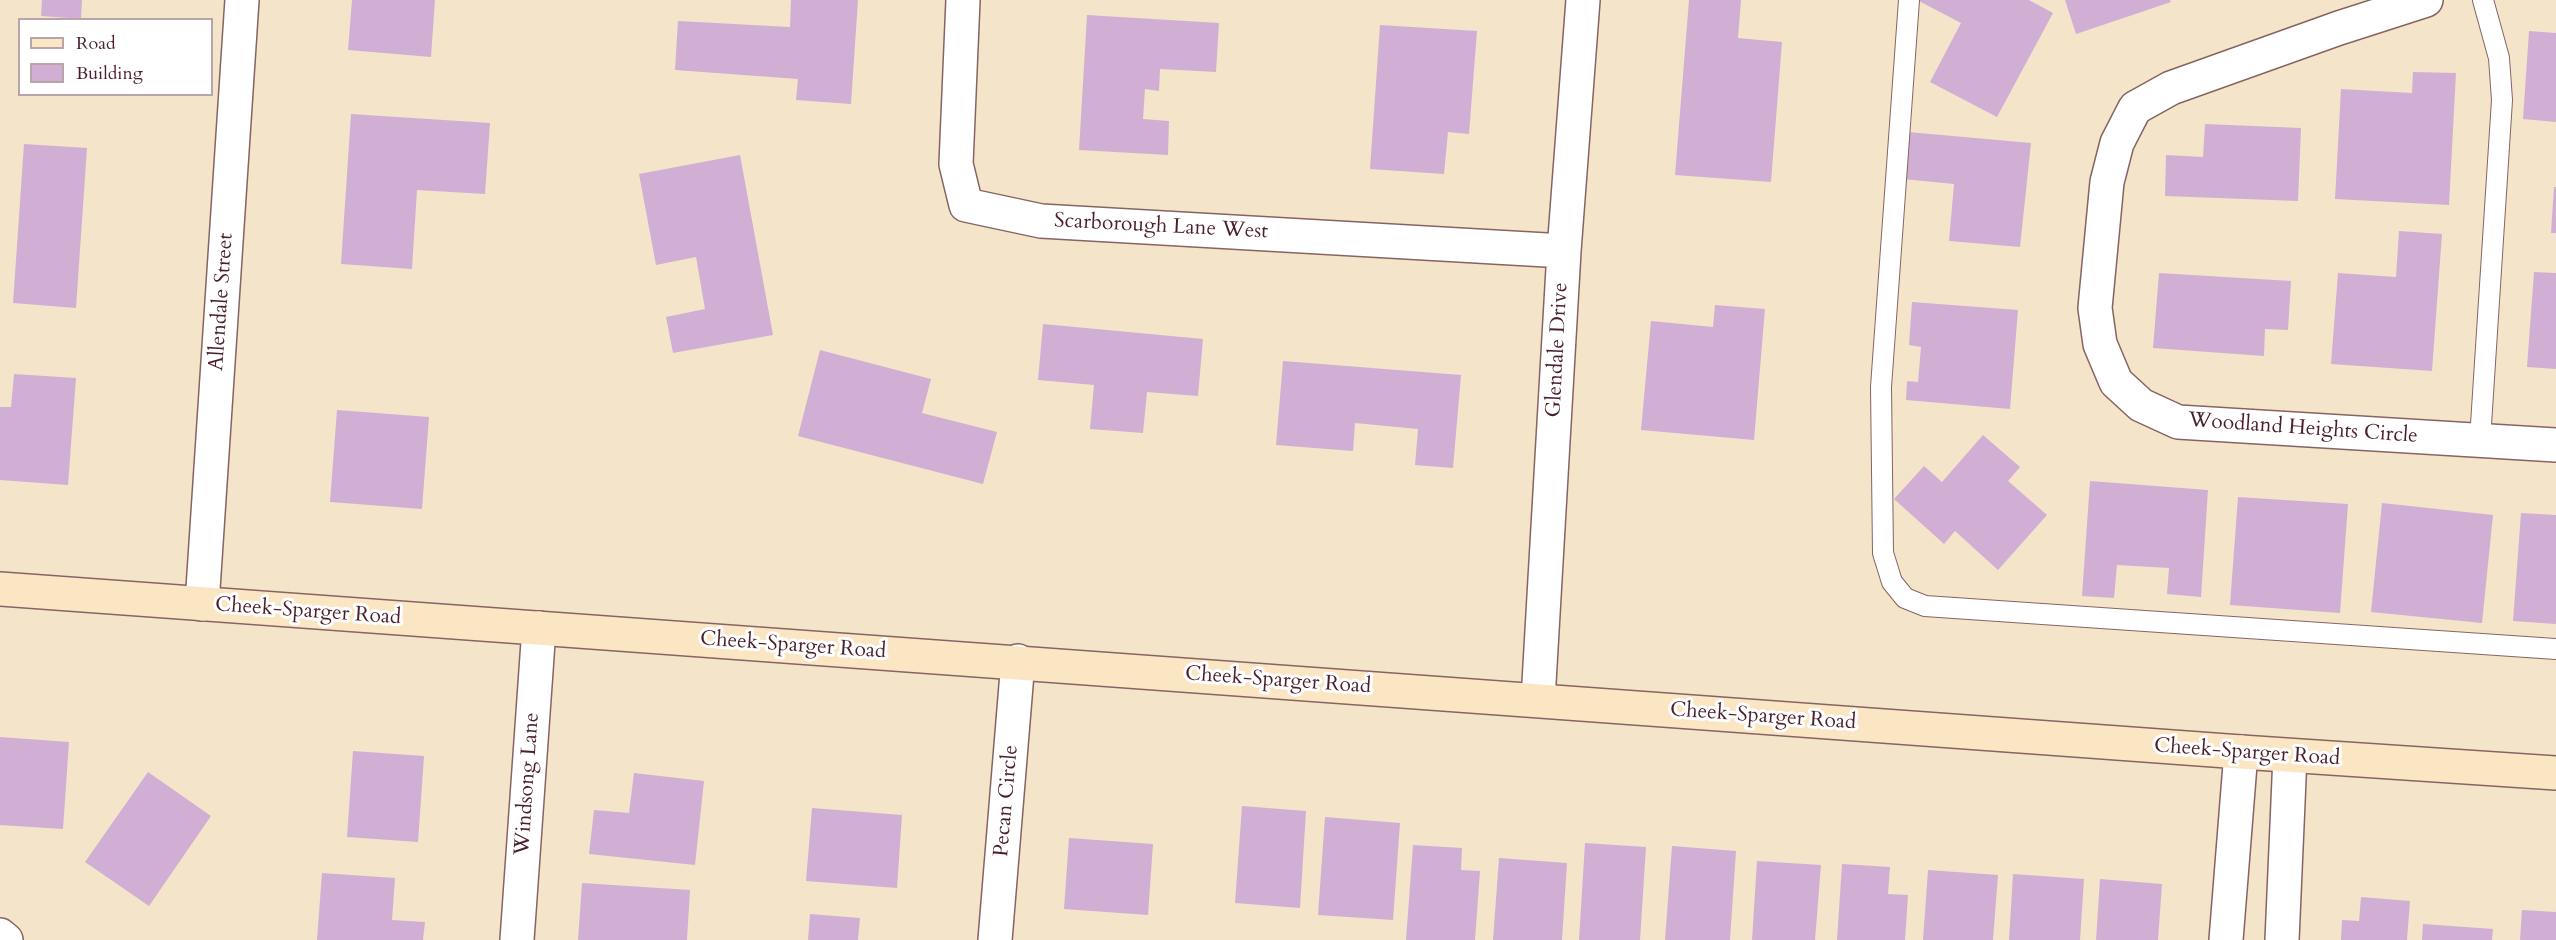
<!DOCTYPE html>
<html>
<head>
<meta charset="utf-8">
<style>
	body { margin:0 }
	#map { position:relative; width:2556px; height:940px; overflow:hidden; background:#f4e4ca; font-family:Cardo,serif }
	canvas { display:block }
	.legend { position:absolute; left:18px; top:18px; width:195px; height:78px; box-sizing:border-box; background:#fff; border:2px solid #b7a5aa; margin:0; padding:8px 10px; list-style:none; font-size:18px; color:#4a1f2b }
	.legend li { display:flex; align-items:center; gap:12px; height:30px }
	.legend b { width:30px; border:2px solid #b7a5aa }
</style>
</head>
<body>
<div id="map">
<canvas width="2556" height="940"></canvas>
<ul class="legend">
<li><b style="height:8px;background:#fbe6c4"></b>Road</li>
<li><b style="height:16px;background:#d1afd5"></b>Building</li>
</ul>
</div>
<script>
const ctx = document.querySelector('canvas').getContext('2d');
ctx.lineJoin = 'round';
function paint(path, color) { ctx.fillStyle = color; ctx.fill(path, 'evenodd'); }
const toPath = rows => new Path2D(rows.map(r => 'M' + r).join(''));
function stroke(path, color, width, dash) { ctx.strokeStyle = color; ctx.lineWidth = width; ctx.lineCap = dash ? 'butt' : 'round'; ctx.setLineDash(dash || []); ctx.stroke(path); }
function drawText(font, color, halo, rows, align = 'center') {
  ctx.font = font + ' Cardo,serif'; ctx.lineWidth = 6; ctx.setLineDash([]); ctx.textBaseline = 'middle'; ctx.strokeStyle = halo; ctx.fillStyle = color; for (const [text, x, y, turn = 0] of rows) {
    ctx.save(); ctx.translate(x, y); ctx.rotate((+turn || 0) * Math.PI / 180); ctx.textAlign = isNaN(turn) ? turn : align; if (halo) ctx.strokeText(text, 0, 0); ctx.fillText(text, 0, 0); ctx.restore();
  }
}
paint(toPath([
	[42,0,82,0,81,19,41,16],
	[352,0,435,0,431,57,348,50],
	[791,0,858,0,851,104,796,100,798,79,675,70,678,21,790,27],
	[1689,0,1741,0,1738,38,1782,42,1771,182,1675,175],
	[1917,0,2029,0,2053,13,1997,117,1930,82,1961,23],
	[2065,0,2170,0,2171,2,2076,34],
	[1087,15,1219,23,1216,72,1160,69,1159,91,1145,89,1143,119,1169,121,1168,155,1079,150],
	[1380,25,1477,31,1469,134,1448,132,1444,174,1370,169],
	[2529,31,2556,33,2556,122,2523,119],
	[2413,72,2456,73,2449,205,2335,199,2341,89,2412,93],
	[351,114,490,123,485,194,417,190,412,269,341,264],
	[2205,124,2301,128,2298,201,2165,196,2166,155,2203,157],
	[1908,132,2031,143,2020,247,1949,241,1954,184,1903,179],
	[24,144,87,148,76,308,13,303],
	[740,155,773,335,673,353,666,317,705,309,696,257,656,265,639,174],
	[2554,187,2556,187,2556,233,2551,233],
	[2399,231,2442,234,2432,371,2331,364,2338,273,2396,277],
	[2534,272,2556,273,2556,369,2527,367],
	[2159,273,2291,281,2288,330,2265,329,2264,356,2153,348],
	[1912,302,2018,310,2010,409,1906,400,1907,381,1918,382,1921,347,1909,345],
	[1715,305,1765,309,1754,440,1641,430,1651,321,1713,327],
	[1043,324,1203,339,1198,396,1147,392,1143,433,1090,429,1094,385,1038,380],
	[820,350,931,379,922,413,997,432,983,484,798,436],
	[1283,361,1461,375,1453,468,1415,465,1418,429,1355,423,1353,451,1276,445],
	[14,374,76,378,68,485,0,480,0,407,11,407],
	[337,410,429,417,422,509,330,502],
	[1983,435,2020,467,2008,481,2047,515,1998,570,1955,531,1944,544,1894,499,1924,466,1942,482],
	[2090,481,2208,490,2201,597,2167,594,2169,568,2117,565,2114,598,2082,596],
	[2238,497,2348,504,2340,613,2230,605],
	[2382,503,2493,515,2482,623,2371,612],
	[2521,513,2556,515,2556,624,2513,621],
	[0,737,69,742,63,829,0,825],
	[353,751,424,756,418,842,347,837],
	[148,772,211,816,149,906,85,862],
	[634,773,704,781,695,865,589,854,594,810,629,813],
	[1242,806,1306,811,1300,908,1235,903],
	[812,808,902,815,897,888,806,881],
	[1325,817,1400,823,1393,920,1318,915],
	[1069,838,1153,844,1148,915,1064,909],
	[1585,843,1646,847,1640,940,1579,940],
	[1413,845,1462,848,1461,870,1480,871,1475,940,1406,940],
	[1672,846,1736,851,1730,940,1665,940],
	[1499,858,1567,863,1562,940,1493,940],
	[1757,861,1821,865,1815,940,1752,940],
	[1842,864,1890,867,1888,894,1908,895,1905,940,1837,940],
	[1928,870,1998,875,1993,940,1923,940],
	[322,873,395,878,392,920,425,922,423,940,317,940],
	[2013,874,2084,879,2080,940,2009,940],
	[2100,879,2162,884,2158,940,2096,940],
	[582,883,690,890,687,940,578,940],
	[2361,897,2410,901,2407,940,2341,940,2342,920,2359,921],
	[2522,910,2556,912,2556,940,2520,940],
	[810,914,860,918,858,940,808,940],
	[2423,924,2493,929,2492,940,2422,940]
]), '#d1afd5');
const lane = toPath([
	[1909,0,1881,387,1883,553,1892,582,1905,598,1925,606,2556,649],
	[2480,440,2502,100,2499,58,2483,0]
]);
const street = toPath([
	[963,0,956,164,966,205,1041,221,1564,251],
	[2426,0,2339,28,2171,88,2135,108,2117,143,2107,182,2095,308,2100,344,2116,382,2141,405,2178,422,2556,445],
	[202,604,242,0],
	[1538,700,1564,251,1583,0],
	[0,935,6,940],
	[517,940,539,628],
	[995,940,1018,661],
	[2226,940,2241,752],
	[2282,940,2290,756]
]);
const secondary = toPath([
	[0,589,2241,752,2556,773]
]);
stroke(lane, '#866463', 22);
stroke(street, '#866463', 36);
stroke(secondary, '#866463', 36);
stroke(lane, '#fff', 20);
stroke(street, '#fff', 33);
stroke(secondary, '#fbe6c4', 33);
drawText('21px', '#4a1f2b', '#fff', [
	["Scarborough Lane West",1161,227,3],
	["Allendale Street",222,302,-86],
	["Glendale Drive",1558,350,-87],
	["Woodland Heights Circle",2303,429,4],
	["Cheek-Sparger Road",308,612,4],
	["Cheek-Sparger Road",793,646,4],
	["Cheek-Sparger Road",1278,681,4],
	["Cheek-Sparger Road",1763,717,4],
	["Cheek-Sparger Road",2247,753,4],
	["Windsong Lane",528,784,-86],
	["Pecan Circle",1007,801,-85]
]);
</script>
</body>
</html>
